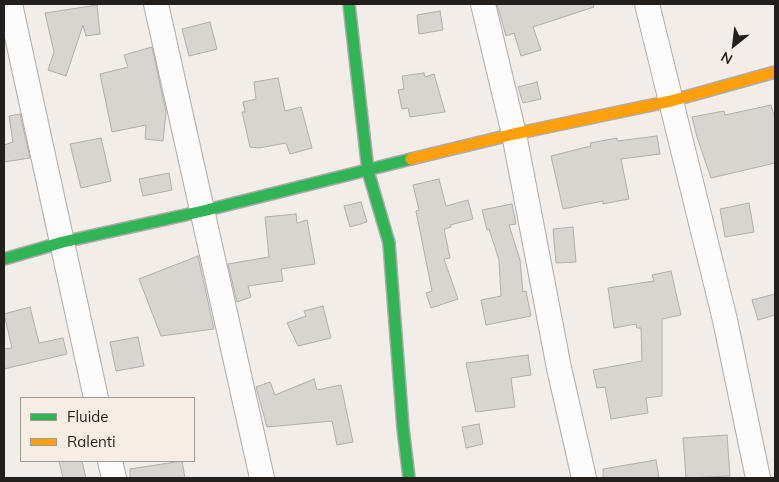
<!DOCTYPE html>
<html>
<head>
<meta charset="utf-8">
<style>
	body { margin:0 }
	#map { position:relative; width:779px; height:482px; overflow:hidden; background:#f2ede9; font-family:Mulish,sans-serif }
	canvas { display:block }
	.frame { position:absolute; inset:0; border:5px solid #231f1d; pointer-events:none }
	.legend { position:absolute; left:20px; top:397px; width:175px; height:65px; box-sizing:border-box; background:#f6ede5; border:1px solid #a29b95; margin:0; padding:6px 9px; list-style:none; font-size:15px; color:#231f1d }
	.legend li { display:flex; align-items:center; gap:10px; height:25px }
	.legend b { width:25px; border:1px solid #a29b95 }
	.north { position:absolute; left:709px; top:20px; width:50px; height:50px; -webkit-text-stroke:4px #f6ede5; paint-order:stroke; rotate:209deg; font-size:14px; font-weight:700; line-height:20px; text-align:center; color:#231f1d }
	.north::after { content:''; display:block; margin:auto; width:18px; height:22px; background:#231f1d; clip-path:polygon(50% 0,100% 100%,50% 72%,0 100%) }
</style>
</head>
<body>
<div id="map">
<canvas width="779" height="482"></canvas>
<div class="frame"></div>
<ul class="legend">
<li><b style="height:6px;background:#30b455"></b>Fluide</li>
<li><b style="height:6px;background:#ff9f0a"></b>Ralenti</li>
</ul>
<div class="north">N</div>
</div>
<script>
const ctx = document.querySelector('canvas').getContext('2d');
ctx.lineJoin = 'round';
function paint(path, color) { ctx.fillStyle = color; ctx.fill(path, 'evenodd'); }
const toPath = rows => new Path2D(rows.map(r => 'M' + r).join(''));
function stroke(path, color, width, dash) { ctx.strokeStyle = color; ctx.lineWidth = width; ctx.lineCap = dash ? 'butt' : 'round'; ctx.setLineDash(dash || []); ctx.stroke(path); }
const building = toPath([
	[497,4,593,4,594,7,533,27,541,50,521,56,514,33,506,36,497,4],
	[97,5,100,34,86,36,83,25,66,76,48,70,54,52,45,13,97,5],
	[440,11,443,30,419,34,417,15,440,11],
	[210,22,217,49,189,56,182,29,210,22],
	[152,47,166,112,163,141,145,139,146,125,112,132,100,74,128,67,124,55,152,47],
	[424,73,425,77,434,74,445,112,410,117,408,108,402,109,398,90,404,89,402,76,424,73],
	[278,78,285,111,301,107,312,148,290,154,286,143,259,148,250,147,242,112,245,112,243,102,256,99,254,82,278,78],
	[537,82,541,99,523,103,518,87,537,82],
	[771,105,775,119,775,163,711,178,697,137,692,117,724,111,725,115,771,105],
	[20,114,30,158,4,162,4,145,13,142,9,116,20,114],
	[657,136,660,154,621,159,629,199,603,204,603,201,563,209,551,156,591,146,590,143,617,138,617,141,657,136],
	[101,138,111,181,81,188,70,144,101,138],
	[169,173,172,190,143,196,139,179,169,173],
	[439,179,446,206,468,200,473,219,450,225,451,227,444,229,450,258,444,259,458,299,431,308,426,293,432,291,416,211,419,210,413,185,439,179],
	[361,202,367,222,350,227,344,206,361,202],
	[749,203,754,232,725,237,720,209,749,203],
	[512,204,516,224,509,225,520,260,523,292,526,291,531,316,486,325,481,300,501,296,499,260,489,229,487,230,482,210,512,204],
	[296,214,297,223,307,220,315,264,281,269,283,281,248,286,251,297,237,302,228,264,269,257,265,217,296,214],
	[573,227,576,262,556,263,553,229,573,227],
	[198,256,214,329,161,336,139,279,198,256],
	[671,271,681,315,662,319,662,396,646,398,648,413,611,419,605,387,597,388,593,370,642,361,641,328,637,328,636,324,614,328,608,288,654,281,652,275,671,271],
	[775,294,775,315,758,320,752,300,775,294],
	[323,306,331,338,298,346,287,323,306,316,304,311,323,306],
	[30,307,39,343,63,338,67,354,4,369,4,349,12,348,4,314,30,307],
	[138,337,144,366,116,371,110,342,138,337],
	[528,355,531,375,511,378,515,407,476,412,466,363,528,355],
	[314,379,317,390,341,385,353,442,337,445,332,421,267,427,256,387,270,382,275,395,314,379],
	[479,424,483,444,466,448,462,427,479,424],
	[727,435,730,476,686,478,683,438,727,435],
	[656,460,659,478,603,478,603,469,656,460],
	[59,461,82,461,86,478,63,478,59,461],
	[182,461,185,478,130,478,130,469,182,461]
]);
paint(building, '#d8d4d0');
stroke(building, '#b1adaa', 1);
const street = toPath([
	[10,4,96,398],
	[156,4,262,478],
	[483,4,514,134,559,368,584,478],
	[647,4,725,320,758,478],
	[110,461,114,478]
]);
const fast = toPath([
	[349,4,368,171,389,243,403,428,409,478],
	[4,259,63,242,203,211,411,159]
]);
const slow = toPath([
	[411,159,514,134,671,101,775,72]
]);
stroke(street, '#aeaba8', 26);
stroke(fast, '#aeaba8', 14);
stroke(slow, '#aeaba8', 14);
stroke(street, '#fdfcfc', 24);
stroke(fast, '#30b455', 11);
stroke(slow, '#ff9f0a', 11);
</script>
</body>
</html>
